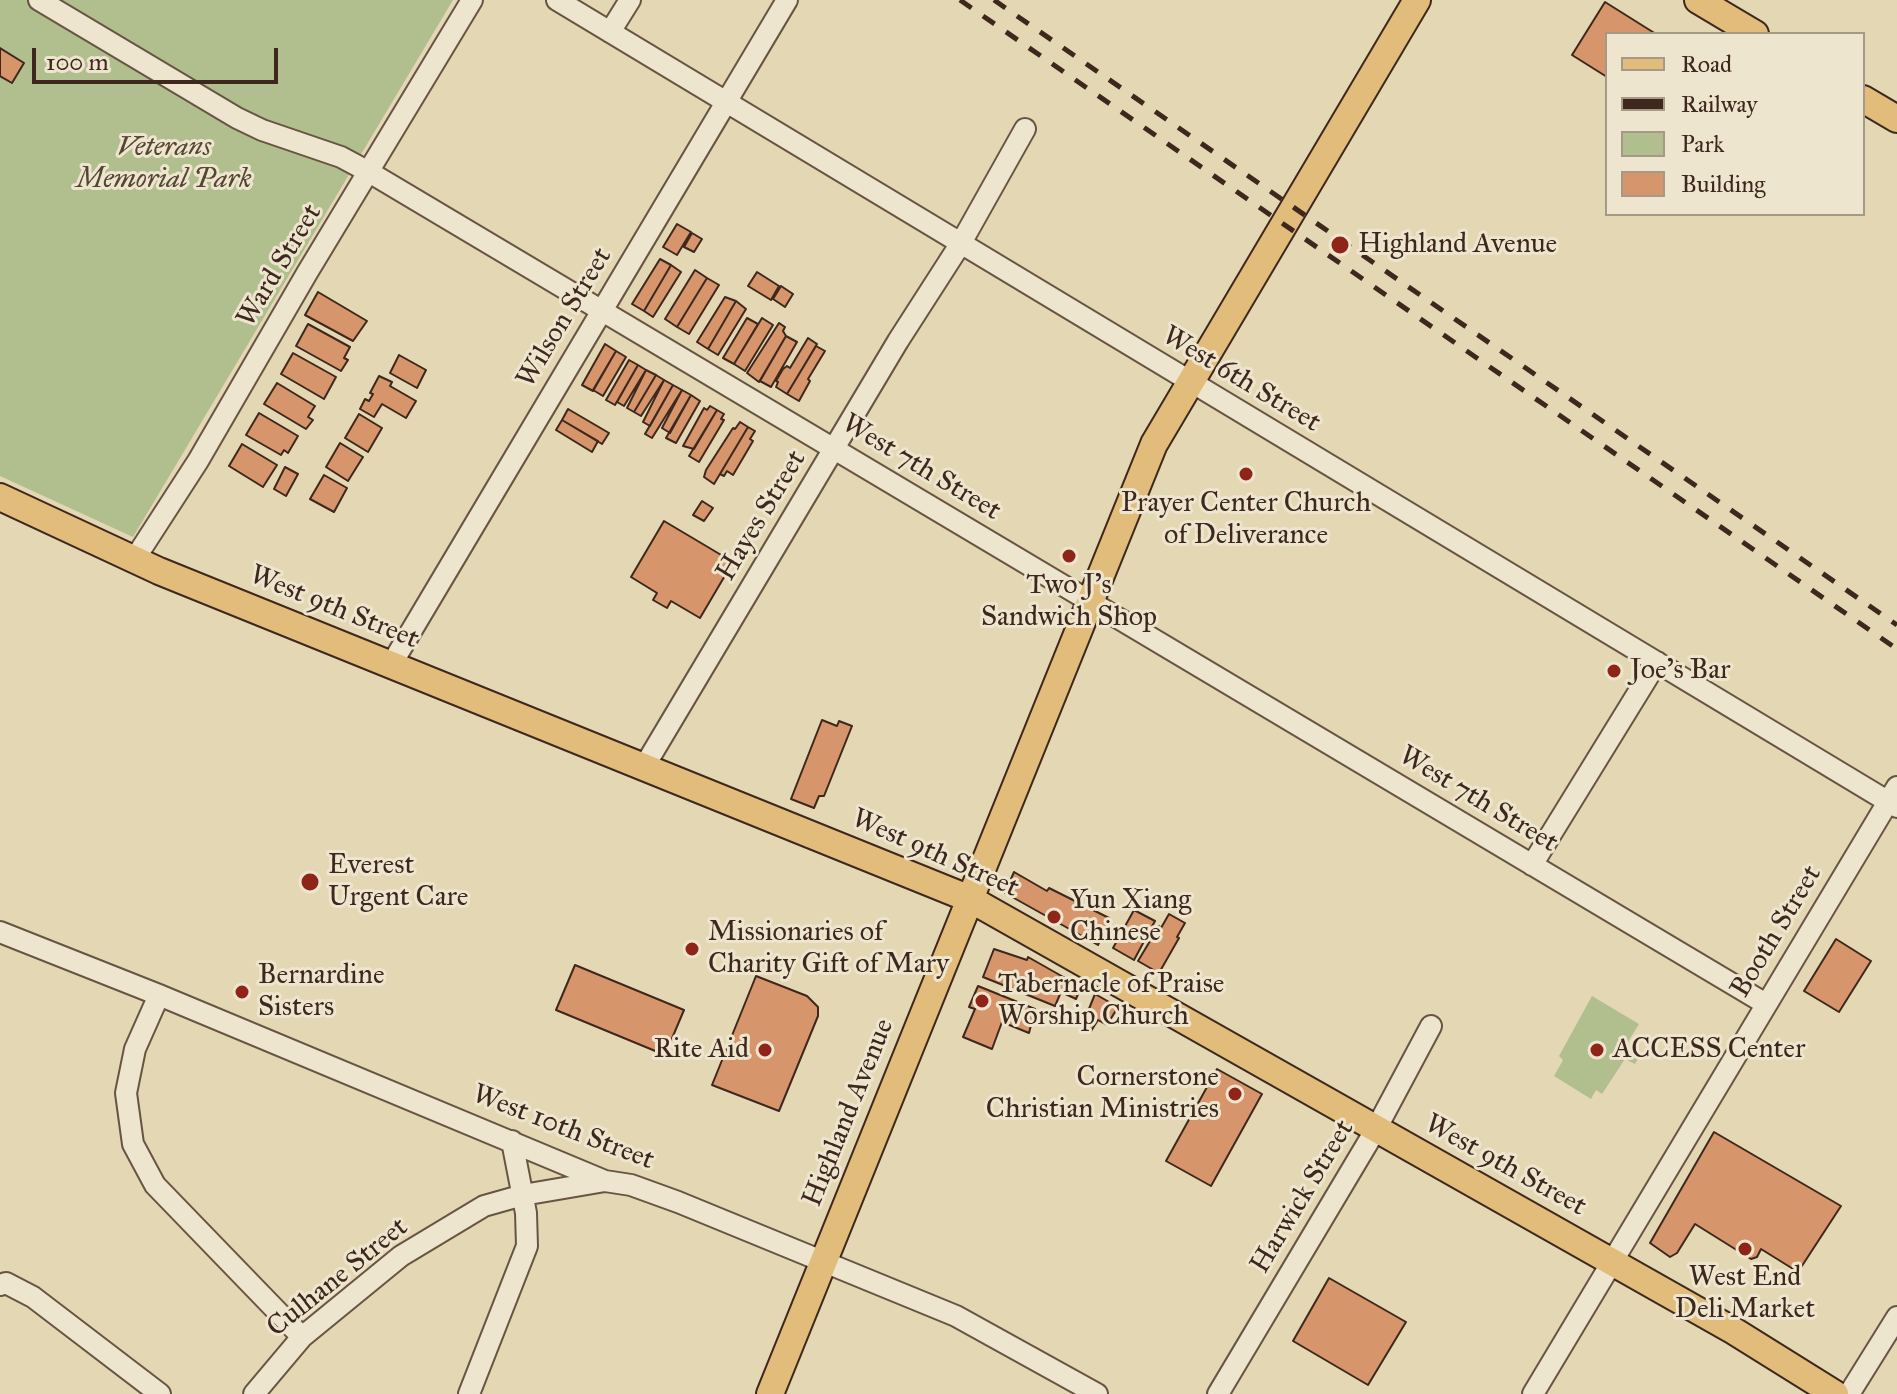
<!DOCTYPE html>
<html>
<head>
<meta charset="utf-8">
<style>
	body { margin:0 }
	#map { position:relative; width:1897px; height:1394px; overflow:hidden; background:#e4d7b4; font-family:"IM FELL Great Primer",serif }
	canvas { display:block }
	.legend { position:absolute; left:1605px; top:32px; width:260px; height:184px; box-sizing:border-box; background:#ede5ce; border:2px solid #a79987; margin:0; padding:10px 14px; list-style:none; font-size:24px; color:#3e281d }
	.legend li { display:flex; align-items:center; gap:16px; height:40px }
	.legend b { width:40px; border:2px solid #a79987 }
	.scale { position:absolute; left:32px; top:48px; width:246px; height:36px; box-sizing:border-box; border:4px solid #3e281d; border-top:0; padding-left:10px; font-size:24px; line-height:28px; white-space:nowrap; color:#3e281d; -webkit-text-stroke:6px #ede5ce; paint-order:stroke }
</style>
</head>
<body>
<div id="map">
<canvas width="1897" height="1394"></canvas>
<ul class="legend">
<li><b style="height:10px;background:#e2bc7a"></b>Road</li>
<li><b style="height:10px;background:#3e281d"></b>Railway</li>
<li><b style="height:22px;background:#b1bf8f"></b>Park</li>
<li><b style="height:22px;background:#d7956c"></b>Building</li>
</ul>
<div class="scale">100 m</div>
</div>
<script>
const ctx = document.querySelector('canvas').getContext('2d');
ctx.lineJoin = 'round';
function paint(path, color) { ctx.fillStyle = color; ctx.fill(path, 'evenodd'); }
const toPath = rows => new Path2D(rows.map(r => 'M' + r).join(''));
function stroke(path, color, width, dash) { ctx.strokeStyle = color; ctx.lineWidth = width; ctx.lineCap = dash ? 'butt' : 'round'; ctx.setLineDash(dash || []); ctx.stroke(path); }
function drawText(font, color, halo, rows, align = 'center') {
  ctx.font = font + ' "IM FELL Great Primer",serif'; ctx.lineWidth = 6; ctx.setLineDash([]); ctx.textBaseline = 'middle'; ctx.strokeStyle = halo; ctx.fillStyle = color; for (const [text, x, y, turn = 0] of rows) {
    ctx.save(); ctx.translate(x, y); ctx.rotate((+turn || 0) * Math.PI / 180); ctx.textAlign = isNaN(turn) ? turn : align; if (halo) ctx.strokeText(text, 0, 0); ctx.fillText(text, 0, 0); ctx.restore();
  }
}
paint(toPath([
	[0,0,453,0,133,537,0,476],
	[1592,996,1639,1024,1626,1045,1640,1055,1635,1064,1625,1059,1602,1094,1596,1090,1591,1099,1554,1076,1563,1060,1559,1056]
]), '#b1bf8f');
const building = toPath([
	[1605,2,1656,34,1607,34,1607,77,1572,55,1605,2],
	[0,48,24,63,12,83,0,76,0,48],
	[677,224,691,232,677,255,663,247,677,224],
	[692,233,702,239,694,252,684,247,692,233],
	[660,259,671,265,644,311,632,304,660,259],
	[671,265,681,272,653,317,644,311,671,265],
	[695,270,707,278,677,327,665,319,695,270],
	[757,272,779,286,771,300,748,286,757,272],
	[707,278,719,285,689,334,677,327,707,278],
	[781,286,793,294,785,307,773,299,781,286],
	[318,292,367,321,353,341,305,315,318,292],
	[725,297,736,301,708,349,697,342,725,297],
	[736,301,746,309,718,355,708,349,736,301],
	[747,318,758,324,734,364,723,358,747,318],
	[762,318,773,325,745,371,734,364,762,318],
	[779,323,785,327,783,331,786,336,759,382,747,373,779,323],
	[308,324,350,347,344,358,348,360,341,371,296,346,308,324],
	[786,336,797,342,771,387,760,381,786,336],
	[808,338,817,344,787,394,776,387,778,382,776,381,783,369,787,366,790,368,808,338],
	[605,344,616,351,593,391,582,385,605,344],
	[816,346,825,351,808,379,810,381,799,401,787,394,816,346],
	[616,351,626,357,603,396,593,390,616,351],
	[293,353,336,377,324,399,281,374,293,353],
	[399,355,426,370,417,388,390,373,399,355],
	[629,360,638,365,615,405,606,400,629,360],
	[638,365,646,370,624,406,617,402,638,365],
	[646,370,656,375,634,412,627,408,646,370],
	[656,375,664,380,641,416,634,412,656,375],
	[379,376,392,382,390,386,416,401,406,418,382,404,374,417,360,409,365,399,369,401,373,394,370,393,379,376],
	[664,380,673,385,650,426,643,422,664,380],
	[277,383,315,406,308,417,313,420,306,429,264,404,277,383],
	[673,385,682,390,652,438,645,434,673,385],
	[682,390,691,395,670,433,662,428,682,390],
	[691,395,700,401,676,443,666,438,691,395],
	[710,406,717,410,694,449,683,446,704,408,707,410,710,406],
	[568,409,609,433,602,444,562,420,568,409],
	[717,410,724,414,721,419,724,420,699,462,689,456,717,410],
	[259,413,298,436,288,453,284,450,281,455,246,435,259,413],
	[359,414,382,428,368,452,345,438,359,414],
	[562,420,598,441,592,452,556,430,562,420],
	[740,422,748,427,714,484,704,477,706,470,733,428,735,429,740,422],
	[748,427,755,431,750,439,753,441,733,475,727,471,724,476,720,474,748,427],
	[340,443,363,457,348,481,326,467,340,443],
	[242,444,277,465,263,487,229,466,242,444],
	[285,467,298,474,286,496,274,489,285,467],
	[324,475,347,488,334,512,310,499,324,475],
	[702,501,713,508,704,521,693,515,702,501],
	[664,521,733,562,700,618,671,601,667,608,653,600,657,593,631,577,664,521],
	[822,720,837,726,839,721,852,726,824,796,819,796,814,808,791,799,822,720],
	[1014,872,1047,891,1049,888,1109,918,1098,945,1005,893,1014,872],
	[1134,910,1155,921,1134,960,1113,948,1134,910],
	[1169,914,1185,923,1177,937,1179,938,1159,973,1138,961,1159,926,1161,928,1169,914],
	[1836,939,1871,961,1839,1012,1804,991,1836,939],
	[994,949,1027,960,1028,957,1081,987,1076,999,1061,992,1055,1006,983,977,994,949],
	[575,965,684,1010,665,1055,556,1010,575,965],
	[756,976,807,996,818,1007,818,1016,779,1111,712,1085,756,976],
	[978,986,1035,1009,1029,1033,1002,1022,992,1049,963,1037,975,1009,969,1007,978,986],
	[1095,994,1118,1007,1107,1025,1098,1020,1091,1031,1082,1026,1095,994],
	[1217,1069,1262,1094,1211,1186,1166,1161,1217,1069],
	[1714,1132,1841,1206,1798,1272,1761,1249,1757,1257,1751,1259,1695,1224,1677,1253,1670,1257,1650,1243,1714,1132],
	[1329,1278,1406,1322,1368,1385,1293,1341,1329,1278]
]);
paint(building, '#d7956c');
stroke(building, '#3e281d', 2);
const minor = toPath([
	[39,0,237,118,262,130,341,157,369,172,1766,1004],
	[557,0,1897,807],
	[610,32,630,0],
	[134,560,198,461,307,273,472,0],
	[391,665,787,0],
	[644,767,898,341,961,243,1025,129],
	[1532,865,1657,662],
	[0,932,159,995,605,1181,631,1185,678,1202,956,1316,1097,1394],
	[159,995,135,1049,126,1093,133,1144,155,1185,302,1337],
	[0,1285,6,1283,33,1297,160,1394],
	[254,1394,302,1337,401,1256,484,1206,523,1195,605,1181],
	[469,1394,527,1246,526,1213,512,1141],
	[1218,1394,1376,1129,1431,1026],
	[1533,1394,1897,787],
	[1849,1394,1897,1317]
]);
const major = toPath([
	[1698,0,1755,34],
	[1863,99,1897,119],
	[0,497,159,571,970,899,1734,1331,1835,1394],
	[770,1394,1154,444,1417,0]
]);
stroke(minor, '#685443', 24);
stroke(major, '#3e281d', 30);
stroke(minor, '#ede5ce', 20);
stroke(major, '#e2bc7a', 26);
stroke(toPath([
	[960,0,1897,649],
	[994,0,1897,625]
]), '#3e281d', 5, [14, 14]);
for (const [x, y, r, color] of [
	[1340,245,10,"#8f2418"],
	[1246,474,8,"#8f2418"],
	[1069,556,8,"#8f2418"],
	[1614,671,8,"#8f2418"],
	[310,882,10,"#8f2418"],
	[1054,917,8,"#8f2418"],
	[692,949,8,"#8f2418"],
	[242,992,8,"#8f2418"],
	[982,1001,8,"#8f2418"],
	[765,1050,8,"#8f2418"],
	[1597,1050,8,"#8f2418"],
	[1235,1094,8,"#8f2418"],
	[1745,1249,8,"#8f2418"]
]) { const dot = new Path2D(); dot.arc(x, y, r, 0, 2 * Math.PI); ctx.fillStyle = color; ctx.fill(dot); stroke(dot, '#ede5ce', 3); }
drawText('italic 28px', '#554634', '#ede5ce', [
	["Veterans",164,148],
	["Memorial Park",164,180]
]);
drawText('28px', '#3e281d', '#ede5ce', [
	["Highland Avenue",1358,245],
	["Prayer Center Church",1246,504,"center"],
	["of Deliverance",1246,536,"center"],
	["Two J's",1069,586,"center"],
	["Sandwich Shop",1069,618,"center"],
	["Joe's Bar",1630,671],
	["Everest",328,866],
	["Urgent Care",328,898],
	["Yun Xiang",1070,901],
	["Chinese",1070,933],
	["Missionaries of",708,933],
	["Charity Gift of Mary",708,965],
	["Bernardine",258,976],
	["Sisters",258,1008],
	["Tabernacle of Praise",998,985],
	["Worship Church",998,1017],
	["Rite Aid",749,1050,"right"],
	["ACCESS Center",1613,1050],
	["Cornerstone",1219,1078,"right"],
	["Christian Ministries",1219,1110,"right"],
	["West End",1745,1278,"center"],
	["Deli Market",1745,1310,"center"]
], 'left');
drawText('28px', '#3e281d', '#ede5ce', [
	["Ward Street",280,266,-59],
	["Wilson Street",565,318,-59],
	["West 6th Street",1241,380,31],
	["West 7th Street",921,468,31],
	["Hayes Street",762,516,-59],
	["West 9th Street",334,608,22],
	["West 7th Street",1478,800,31],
	["West 9th Street",935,854,24],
	["Booth Street",1777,932,-59],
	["Highland Avenue",849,1113,-68],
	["West 10th Street",563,1128,21],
	["West 9th Street",1505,1166,29],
	["Harwick Street",1303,1197,-59],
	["Culhane Street",338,1278,-39]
]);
</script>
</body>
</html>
